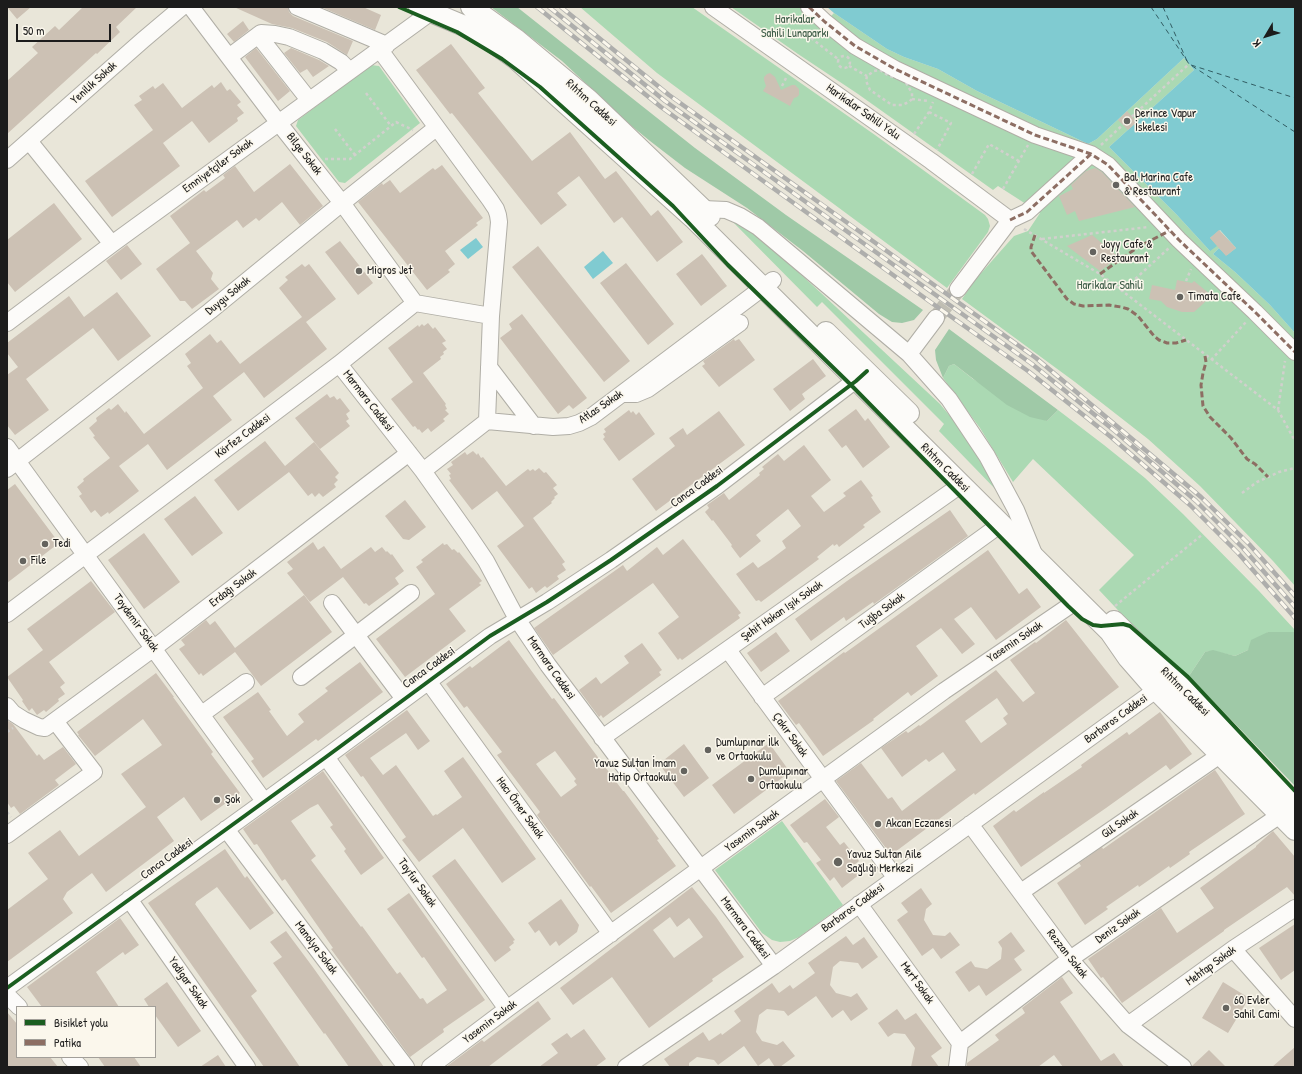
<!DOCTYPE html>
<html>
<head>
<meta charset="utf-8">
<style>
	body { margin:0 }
	#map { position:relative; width:1302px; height:1074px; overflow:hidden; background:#e9e6d9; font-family:"Patrick Hand",sans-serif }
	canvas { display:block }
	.frame { position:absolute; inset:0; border:8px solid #1c1c1c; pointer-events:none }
	.legend { position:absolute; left:16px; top:1006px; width:140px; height:52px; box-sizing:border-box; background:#fbf7ec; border:1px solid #a29f99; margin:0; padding:5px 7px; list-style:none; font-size:12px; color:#1c1c1c }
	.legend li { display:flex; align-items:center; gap:8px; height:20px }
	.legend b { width:20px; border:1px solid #a29f99 }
	.north { position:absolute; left:1246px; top:16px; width:40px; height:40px; -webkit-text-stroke:3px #fbf7ec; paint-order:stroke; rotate:232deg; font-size:11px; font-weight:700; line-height:16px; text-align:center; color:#1c1c1c }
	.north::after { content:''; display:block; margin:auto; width:14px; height:18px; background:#1c1c1c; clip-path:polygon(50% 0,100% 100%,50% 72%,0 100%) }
	.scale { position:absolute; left:16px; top:24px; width:95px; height:18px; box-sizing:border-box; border:2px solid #1c1c1c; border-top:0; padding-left:5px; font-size:12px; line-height:14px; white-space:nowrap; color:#1c1c1c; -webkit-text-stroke:3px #fbf7ec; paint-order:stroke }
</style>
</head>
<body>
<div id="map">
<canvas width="1302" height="1074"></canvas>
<div class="frame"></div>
<ul class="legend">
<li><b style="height:5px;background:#1b5e20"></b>Bisiklet yolu</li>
<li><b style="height:5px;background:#8d6e63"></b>Patika</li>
</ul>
<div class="north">K</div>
<div class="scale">50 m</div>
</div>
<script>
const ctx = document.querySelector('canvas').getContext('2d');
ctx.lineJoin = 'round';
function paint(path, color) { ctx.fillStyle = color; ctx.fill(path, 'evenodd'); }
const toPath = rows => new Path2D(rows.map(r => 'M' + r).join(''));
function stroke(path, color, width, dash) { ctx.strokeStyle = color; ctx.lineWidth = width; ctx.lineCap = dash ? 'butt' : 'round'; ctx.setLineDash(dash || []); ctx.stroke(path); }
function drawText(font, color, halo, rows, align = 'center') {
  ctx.font = font + ' "Patrick Hand",sans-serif'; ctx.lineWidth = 3; ctx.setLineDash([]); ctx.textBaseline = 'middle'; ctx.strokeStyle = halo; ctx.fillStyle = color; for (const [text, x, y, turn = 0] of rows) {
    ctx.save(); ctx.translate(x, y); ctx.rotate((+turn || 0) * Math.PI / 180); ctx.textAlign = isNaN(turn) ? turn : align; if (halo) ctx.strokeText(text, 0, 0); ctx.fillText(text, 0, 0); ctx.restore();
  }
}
paint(toPath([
	[580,7,692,7,875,135,985,215,988,219,990,226,988,232,947,288,657,73],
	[731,7,809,7,825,22,834,13,887,49,904,57,938,69,977,91,1088,144,1097,139,1184,58,1194,70,1109,147,1177,215,1210,251,1210,238,1219,230,1236,248,1226,256,1219,248,1213,254,1235,272,1270,305,1295,333,1295,586,1273,561,1200,486,1148,439,1075,382,962,299,975,280,1014,236,1028,231,1040,213,998,186,993,190,858,94,798,54],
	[371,65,379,66,420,123,345,183,339,182,296,126,298,120],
	[729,218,760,237,821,293,940,404,959,427,1001,495,939,431,944,424,822,302,817,307],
	[954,364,973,379,1047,421,1058,410,1104,445,1145,478,1183,514,1259,591,1295,630,1295,632,1268,632,1248,650,1235,656,1213,651,1205,652,1189,676,1131,624,1099,590,1134,555,1033,459,1013,482,980,428,943,378,949,366],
	[782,821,843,905,799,937,790,941,780,942,772,940,762,933,715,870]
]), '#abd9b3');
paint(toPath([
	[491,7,517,7,695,148,786,215,923,310,914,320,902,323,892,322,879,314,803,251,747,208,685,168,650,141,628,123,562,61],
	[949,329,1058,410,1047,421,1030,417,1007,405,954,364,949,366,943,378,936,360,935,350],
	[1268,632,1295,632,1295,786,1189,676,1205,652,1213,650,1235,656,1248,650,1251,640]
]), '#9fc9a7');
paint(toPath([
	[827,7,1295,7,1295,333,1270,305,1235,272,1213,254,1219,248,1227,255,1236,248,1220,230,1210,238,1217,246,1210,251,1177,215,1109,147,1194,70,1184,58,1097,139,1088,144,977,91,938,69,904,57,887,49,834,13],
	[476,238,483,247,468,259,460,250],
	[603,251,613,263,593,279,584,267]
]), '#80cbd1');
stroke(toPath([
	[1151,7,1189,64,1295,132],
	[1163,7,1187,61],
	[1191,65,1295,98]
]), '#325d63', 1, [5, 4]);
paint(toPath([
	[7,7,31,7,17,19],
	[83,7,137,7,116,27,120,32,97,54,96,53,7,134,7,81,38,53,32,47,55,26,59,30],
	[234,7,288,7,289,12,293,16,353,41,347,55,327,42,292,28,272,24],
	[321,7,363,7,381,15,375,30],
	[243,21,249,30,234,42,227,34],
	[451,44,485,88,478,93,532,161,570,132,605,179,616,171,651,216,658,210,683,242,657,262,622,217,614,223,579,176,557,193,567,205,541,225,452,113,450,114,416,70],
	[256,48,290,91,278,101,245,57],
	[291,48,319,60,329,66,313,77,307,69,300,73,284,53],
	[770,73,775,77,781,90,792,85,795,85,799,89,799,95,797,97,794,98,790,106,763,91,766,86,764,80,764,77,767,74],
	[221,82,227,91,230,89,241,102,237,105,244,113,237,118,238,121,209,143,192,121,163,143,180,166,112,217,85,181,153,130,134,105,142,100,139,96,153,86,155,89,163,83,182,108,212,85,214,88],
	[1127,111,1137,122,1128,130,1118,120],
	[290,164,323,206,300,225,282,202,259,221,256,218,243,228,237,220,196,251,213,273,211,279,219,289,192,309,185,301,180,301,156,269,190,243,170,216,204,190,206,192,225,178,223,175,235,166,254,192],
	[442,165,483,218,476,223,478,225,445,251,455,264,448,270,450,272,427,290,358,202,382,183,383,185,390,180,400,193,433,168,435,170],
	[1095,168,1102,172,1135,207,1079,221,1075,211,1067,215,1059,196,1073,189,1071,185,1086,171],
	[54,203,82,239,15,292,7,282,7,240],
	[1219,230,1236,248,1226,256,1210,238],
	[1092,235,1119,257,1100,271,1067,246],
	[340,241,373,283,358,295,325,252],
	[127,245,142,264,121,280,106,261],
	[538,246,630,361,604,382,512,267],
	[702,254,727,286,701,306,676,274],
	[626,263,674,324,648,345,600,283],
	[302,264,305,267,309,264,336,299,306,322,327,349,264,398,244,372,213,396,232,420,167,470,148,444,119,466,139,491,109,514,108,512,101,517,95,510,91,513,79,496,82,494,77,487,84,481,83,479,110,458,93,437,95,436,89,428,97,421,96,418,109,408,111,410,118,404,125,413,126,411,144,434,203,388,187,366,191,363,185,354,210,334,217,343,221,340,240,364,302,317,279,288,288,280,285,277],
	[1177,280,1192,283,1194,281,1211,295,1204,303,1194,312,1182,312,1167,307,1161,301,1149,299,1152,285,1175,290],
	[117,292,151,336,118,361,93,328,26,379,49,410,15,435,7,425,7,375,18,367,7,353,7,343,69,296,84,317],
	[522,314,587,398,573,409,569,405,558,414,500,338,512,329,509,324],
	[428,323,433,329,435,327,446,341,442,343,447,349,443,352,444,354,440,357,441,359,423,373,446,404,445,405,447,409,445,410,449,414,443,419,445,421,431,432,428,428,422,433,419,429,418,430,415,426,413,427,391,399,413,382,388,348,418,325,419,327,422,324,424,326],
	[734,339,735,341,739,339,755,360,719,387,702,366,705,364,703,361],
	[813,359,826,376,802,394,805,399,790,411,773,389],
	[327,394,330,398,334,396,337,400,340,398,350,411,346,414,349,419,346,421,350,426,320,449,295,418],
	[856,409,865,421,868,418,890,447,863,468,846,445,842,448,828,430],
	[629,410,631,413,633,411,636,415,639,412,655,434,619,461,603,439,605,437,603,434,606,432,604,429],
	[719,411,745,445,656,511,632,479,675,446,669,438,683,428,687,435],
	[265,441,285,466,314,442,339,473,335,477,338,480,334,484,336,487,323,497,319,493,315,497,312,493,308,496,289,472,238,511,214,480],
	[804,445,831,480,811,496,824,512,846,496,843,493,861,480,873,496,871,497,881,512,863,525,865,527,839,547,837,544,834,546,833,544,817,557,819,559,761,602,759,600,756,601,736,574,753,562,758,568,770,560,786,548,782,541,801,526,788,509,756,535,761,541,740,558,731,546,732,545,713,520,712,521,705,512,709,508,707,505,724,493,729,500,760,475,759,473,764,469,762,467,778,454,784,461],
	[473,451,477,455,478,453,481,458,483,457,506,486,528,469,530,471,533,469,535,471,539,468,544,473,546,472,557,485,553,488,558,494,554,497,555,498,551,502,552,503,533,518,565,562,562,564,566,570,557,576,559,579,547,588,545,586,536,593,532,587,529,589,497,546,524,526,497,491,472,510,449,480,451,479,449,475,451,474,447,469,453,465,451,462,465,452,467,455],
	[15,484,59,543,7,583,7,490],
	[195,496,223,533,192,556,164,519],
	[405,500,426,527,409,540,403,539,385,516],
	[950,510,968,536,874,604,873,602,846,621,844,617,811,641,795,619,847,581],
	[144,533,180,582,144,609,108,560],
	[683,539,741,613,738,615,740,618,682,660,680,658,678,660,658,633,679,617,653,583,553,655,534,628,623,565,627,571,657,547,663,555],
	[313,542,318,550,324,546,341,569,371,547,375,552,382,547,386,552,387,551,391,555,392,554,404,571,395,578,399,584,369,606,366,603,364,604,343,577,310,602,287,573,293,569,287,562],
	[443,543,444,545,447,544,452,550,454,549,458,553,459,552,482,581,479,583,481,585,449,609,466,631,405,677,376,639,435,594,416,567,423,562,421,560],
	[988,550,1019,594,1027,588,1041,607,996,640,971,607,954,619,975,644,962,654,941,628,916,646,938,676,911,696,908,692,873,719,874,720,823,756,799,723,796,725,778,701,844,652,845,653],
	[91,581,115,612,49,662,65,683,60,687,65,694,58,699,59,701,46,712,44,710,37,715,32,708,29,711,22,701,23,700,7,677,43,650,27,629],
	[304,595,332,632,261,686,235,652,203,676,201,673,199,675,179,649,185,645,181,640,206,620,210,625,215,621,235,648],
	[1066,620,1119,687,975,795,974,793,891,855,836,781,861,763,888,799,892,797,902,811,956,770,943,752,929,762,926,759,902,777,881,748,906,731,908,733,919,725,920,726,996,670,1023,702,1035,693,1010,660,1035,642,1036,643],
	[997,698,1008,714,1003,718,1007,724,981,743,965,721],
	[776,632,790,651,761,672,747,653],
	[509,640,552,699,554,698,623,791,624,791,638,810,659,839,657,840,676,866,611,913,591,886,590,887,537,815,540,812,497,755,502,752,467,706,464,708,446,684,470,666,472,668],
	[555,751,576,779,574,781,577,785,561,797,536,764],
	[642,643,662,670,659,672,661,675,603,718,601,715,599,717,579,690,596,677,601,684,629,663,624,656],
	[360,662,383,692,318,741,316,739,263,778,251,761,254,759,223,717,258,692,271,710,269,711,287,736,304,722,298,714,328,691,325,688],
	[156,673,174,697,173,697,213,752,211,754,240,793,201,821,184,797,157,817,174,841,106,892,92,873,67,892,63,899,73,913,7,962,7,910,48,879,28,853,60,830,79,856,146,807,121,774,162,745,143,719,95,756,78,735,79,735,77,732],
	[407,710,430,741,418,750,406,733,370,758,383,775,396,765,433,816,436,814,437,815,462,797,444,771,463,757,536,859,502,883,463,828,419,862,402,840,406,837,363,776,361,777,345,755],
	[1160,712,1192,754,1170,770,1166,765,1106,808,1021,867,993,826,1014,810,1016,812,1044,792,1044,793,1082,767,1081,765,1127,732,1129,735],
	[7,720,13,724,37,756,39,754,44,760,63,747,76,764,55,780,59,785,20,814,14,806,11,808,7,802],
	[769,743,790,772,734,814,712,785],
	[684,744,709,778,684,797,659,764],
	[1215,770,1245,814,1189,852,1190,854,1170,868,1169,866,1139,887,1138,885,1106,907,1108,909,1085,925,1057,883,1081,866,1079,863,1102,847,1103,849],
	[323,771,384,858,361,875,344,851,346,849,330,827,333,825,318,804,310,808,291,821,316,856,311,860,361,927,362,926,397,974,400,972,420,999,423,998,427,1004,447,990,424,957,422,958,387,909,409,893,485,1000,443,1029,444,1032,410,1057,331,949,333,948,285,879,282,881,257,844,254,845,243,829],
	[825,799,839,817,826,827,840,845,844,842,859,861,854,865,860,874,842,888,834,877,830,881,816,863,821,860,807,842,804,843,790,825],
	[1273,831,1295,857,1295,896,1287,887,1224,930,1224,931,1122,1003,1103,977,1101,978,1088,959,1161,908,1177,933,1214,908,1200,888,1256,847,1256,846],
	[225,849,245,878,247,876,274,913,250,930,217,887,196,902,196,903,195,904,257,991,251,996,300,1067,264,1067,148,903],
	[455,859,515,940,513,941,514,943,509,947,511,950,495,962,432,876],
	[692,887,716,917,744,957,712,979,713,981,649,1028,612,977,573,1005,560,988],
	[670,917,677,927,689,918,703,937,674,958,653,930],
	[921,888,932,904,926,909,924,920,933,935,945,936,950,932,960,945,941,959,933,948,922,956,897,920,908,912,901,903],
	[561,899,579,925,577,932,559,946,556,941,550,946,539,930,535,933,528,923],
	[120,918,139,945,125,955,123,952,96,972,119,1007,42,1007,27,987],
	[1295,924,1295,970,1281,980,1259,948],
	[286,931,312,966,384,1067,349,1067,325,1033,324,1034,273,963,282,957,270,942],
	[1011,932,1025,951,1014,959,1022,970,986,996,979,985,969,992,955,972,971,961,975,967,987,969,1001,959,1002,948,998,942],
	[846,936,853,945,864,937,878,957,862,969,858,963,840,961,833,967,830,985,836,993,851,997,857,993,868,1009,851,1021,843,1010,832,1018,816,996,788,1016,784,1011,767,1009,759,1015,756,1032,762,1041,777,1045,783,1041,795,1056,780,1067,775,1067,769,1058,758,1066,744,1046,718,1065,714,1060,697,1057,689,1063,689,1067,670,1067,664,1059,703,1032,709,1041,721,1033,722,1035,741,1021,734,1011,772,983,779,993,790,985,793,989,815,973,808,963],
	[1062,977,1073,993,1060,1002,1101,1061,1114,1053,1124,1067,1063,1067,1054,1055,1038,1067,967,1067,967,1063,999,1040,995,1035,1025,1013,1022,1008],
	[167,982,201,1031,178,1047,155,1015,155,1007,149,1007,144,999],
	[1223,982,1249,998,1228,1033,1202,1018],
	[538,1001,551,1019,488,1067,446,1067,482,1040,484,1042],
	[897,1009,905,1020,916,1013,942,1048,931,1056,939,1067,911,1067,915,1048,905,1034,894,1033,888,1037,878,1023],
	[7,1012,17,1024,17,1057,50,1057,58,1067,7,1067],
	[584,1029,606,1059,595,1067,539,1067,558,1053,551,1044,567,1033,571,1038],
	[1295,1047,1295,1067,1272,1067],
	[1209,1050,1226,1067,1192,1067,1192,1066],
	[218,1055,226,1067,200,1067],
	[98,1057,134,1057,141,1067,105,1067]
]), '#ccc1b4');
stroke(toPath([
	[936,318,958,289]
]), '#c0beb3', 16, [16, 8]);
const minor = toPath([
	[191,7,278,122,342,203,415,303],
	[297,7,387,45],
	[713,7,931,161,1010,220],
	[809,7,825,22,855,46,895,69,1035,135,1091,154,1108,165,1179,240,1255,312,1295,352],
	[258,35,309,100],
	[380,50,490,200,496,209,498,215,499,222,491,316,487,421],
	[229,57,261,33,275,34,289,37,323,51,341,62,350,71],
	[29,141,112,244],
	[7,160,143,40,182,7],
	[698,214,703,209,726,210,740,216,758,227,909,354,949,399,987,456,1016,510,1034,554],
	[958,289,1010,220,1027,212,1091,154],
	[7,323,112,244,438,7],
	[909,354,936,318],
	[339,364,423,471,467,533,486,561,517,619,548,665,774,966],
	[489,367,534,426],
	[622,394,636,394,648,389,740,323],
	[7,447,264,801],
	[7,469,210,311,342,203,436,128],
	[423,471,487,421,553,427,569,426,579,423,591,417,773,280],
	[332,603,404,699],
	[7,614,339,364,415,303,491,316],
	[728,650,895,877],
	[301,677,411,593],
	[428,681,611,934],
	[762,697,1001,524],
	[7,706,13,713,24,720,39,727,45,728,154,648,409,453],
	[202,714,246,682],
	[602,738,962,484],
	[326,757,507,1009],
	[970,824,1070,959,1128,1025,1183,1067],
	[226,829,406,1067],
	[7,835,94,772,55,721],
	[1021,892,1220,755],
	[129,899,247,1067],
	[859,904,960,1043,957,1067],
	[1233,949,1295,1019],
	[7,988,326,757,490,636,547,602,611,560,717,486,865,373],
	[7,995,19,1007],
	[1128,1025,1233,949,1295,908],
	[960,1043,1070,959,1280,815],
	[70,1057,80,1067],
	[430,1067,507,1009,944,691,1078,600],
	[626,1067,774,966,1156,690]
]);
const major = toPath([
	[419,7,462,25,488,39,516,59,693,218,1110,632,1128,658,1156,690,1295,830],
	[471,7,517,40,589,100,710,216],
	[826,332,909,413],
	[1114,621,1173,679,1295,806]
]);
stroke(minor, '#b0aea6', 18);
stroke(major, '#b0aea6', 22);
stroke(toPath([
	[811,38,838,59],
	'838 62a6 6 0 1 1 12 0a6 6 0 1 1-12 0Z',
	[849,66,867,76],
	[880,70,889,76,901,78,905,81,912,93,912,99,909,102,902,105,892,105,870,90,866,81,867,76,874,71,880,70],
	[782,86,787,76],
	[366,93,391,126],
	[912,99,928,101],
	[929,112,951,123,937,150],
	[335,129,355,155],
	[914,134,929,112,933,102],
	[1101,145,1189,64],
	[325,159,350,159,396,122,413,130],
	[972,174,989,144,1019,161],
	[1003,189,1028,145],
	[1024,229,1100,274,1278,410,1295,441],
	[1042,239,1149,227],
	[1186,281,1191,269],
	[1122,291,1169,248],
	[1211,360,1246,322],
	[1278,410,1285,361],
	[1242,493,1257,482,1279,472,1295,468],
	[1115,606,1203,534],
	[7,732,13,728],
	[7,812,11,817]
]), '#d1d0cd', 2.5, [3, 3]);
stroke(minor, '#fcfbf9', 16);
stroke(major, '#fcfbf9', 20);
const rail = toPath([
	[537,7,661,107,929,301,1028,371,1111,437,1190,505,1238,553,1295,618],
	[549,7,665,101,1032,364,1116,432,1196,501,1243,548,1295,607],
	[561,7,669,95,1036,358,1201,497,1249,544,1295,596]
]);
stroke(rail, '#aeaeac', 4.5);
stroke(rail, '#fbf7ec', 3, [9]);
stroke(toPath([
	[809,7,825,22,855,46,895,69,1035,135,1091,154,1108,165,1179,240,1255,312,1295,352],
	[1010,220,1027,212,1091,154],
	[1035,235,1031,247,1031,251,1067,299,1074,304,1083,306,1109,305,1121,307,1128,309,1138,316,1154,336,1159,340,1167,343,1176,343,1186,340],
	[1100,274,1138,247,1169,231],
	[1205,356,1206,362,1203,373,1201,385,1203,406,1210,417,1231,438,1247,459,1255,464,1268,477]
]), '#8d6e63', 3, [6, 3]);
stroke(toPath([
	[399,7,457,32,502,59,540,87,673,206,728,265,851,385,1068,606,1082,619,1093,625,1101,626,1123,624,1130,626,1188,677,1295,791],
	[7,988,326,757,490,636,547,602,611,560,717,486,856,381,867,371]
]), '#1b5e20', 4);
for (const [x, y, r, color] of [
	[1127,121,4,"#64635e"],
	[1116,185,4,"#64635e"],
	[1093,252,4,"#64635e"],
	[359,271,4,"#64635e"],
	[1180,297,4,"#64635e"],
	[45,544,4,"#64635e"],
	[23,561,4,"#64635e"],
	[708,750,4,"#64635e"],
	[684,771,4,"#64635e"],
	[751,779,4,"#64635e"],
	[217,800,4,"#64635e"],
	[878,824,4,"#64635e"],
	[838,862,5,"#64635e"],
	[1226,1008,4,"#64635e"]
]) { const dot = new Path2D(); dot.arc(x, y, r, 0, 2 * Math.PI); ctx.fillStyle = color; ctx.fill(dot); stroke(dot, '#fbf7ec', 1.5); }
drawText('12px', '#3c5b46', '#fbf7ec', [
	["Harikalar",795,20],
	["Sahili Lunaparkı",795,34],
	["Harikalar Sahili",1110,286]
]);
drawText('12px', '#1c1c1c', '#fbf7ec', [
	["Yenilik Sokak",94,83,-42],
	["Rıhtım Caddesi",591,103,42],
	["Harikalar Sahili Yolu",863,112,35],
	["Bilge Sokak",304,154,52],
	["Emniyetçiler Sokak",218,166,-36],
	["Duygu Sokak",228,296,-39],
	["Marmara Caddesi",368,401,52],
	["Atlas Sokak",601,407,-34],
	["Körfez Caddesi",243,436,-37],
	["Rıhtım Caddesi",945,468,45],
	["Canca Caddesi",697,487,-36],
	["Erdağı Sokak",233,588,-37],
	["Şehit Hakan Işık Sokak",782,611,-35],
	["Tuğba Sokak",882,611,-36],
	["Toydemir Sokak",136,623,54],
	["Yasemin Sokak",1015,642,-34],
	["Canca Caddesi",429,668,-36],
	["Marmara Caddesi",551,668,55],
	["Rıhtım Caddesi",1185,692,45],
	["Barbaros Caddesi",1116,719,-36],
	["Çakır Sokak",790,735,54],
	["Hacı Ömer Sokak",520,808,54],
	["Gül Sokak",1120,824,-35],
	["Yasemin Sokak",752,831,-36],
	["Canca Caddesi",167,859,-36],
	["Tayfur Sokak",417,883,54],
	["Barbaros Caddesi",853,908,-36],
	["Deniz Sokak",1118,926,-35],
	["Marmara Caddesi",745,928,53],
	["Manolya Sokak",316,948,53],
	["Rezzan Sokak",1067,954,52],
	["Mehtap Sokak",1211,966,-36],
	["Yadigar Sokak",188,983,55],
	["Mert Sokak",917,983,54],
	["Yasemin Sokak",490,1022,-37]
]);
drawText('12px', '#1c1c1c', '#fbf7ec', [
	["Derince Vapur",1135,114],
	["İskelesi",1135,128],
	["Bal Marina Cafe",1124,178],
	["& Restaurant",1124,192],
	["Joyy Cafe &",1101,245],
	["Restaurant",1101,259],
	["Migros Jet",367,271],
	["Timata Cafe",1188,297],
	["Tedi",53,544],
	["File",31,561],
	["Dumlupınar İlk",716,743],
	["ve Ortaokulu",716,757],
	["Yavuz Sultan İmam",676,764,"right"],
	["Hatip Ortaokulu",676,778,"right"],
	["Dumlupınar",759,772],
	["Ortaokulu",759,786],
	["Şok",225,800],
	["Akcan Eczanesi",886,824],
	["Yavuz Sultan Aile",847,855],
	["Sağlığı Merkezi",847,869],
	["60 Evler",1234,1001],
	["Sahil Cami",1234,1015]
], 'left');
</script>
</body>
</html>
